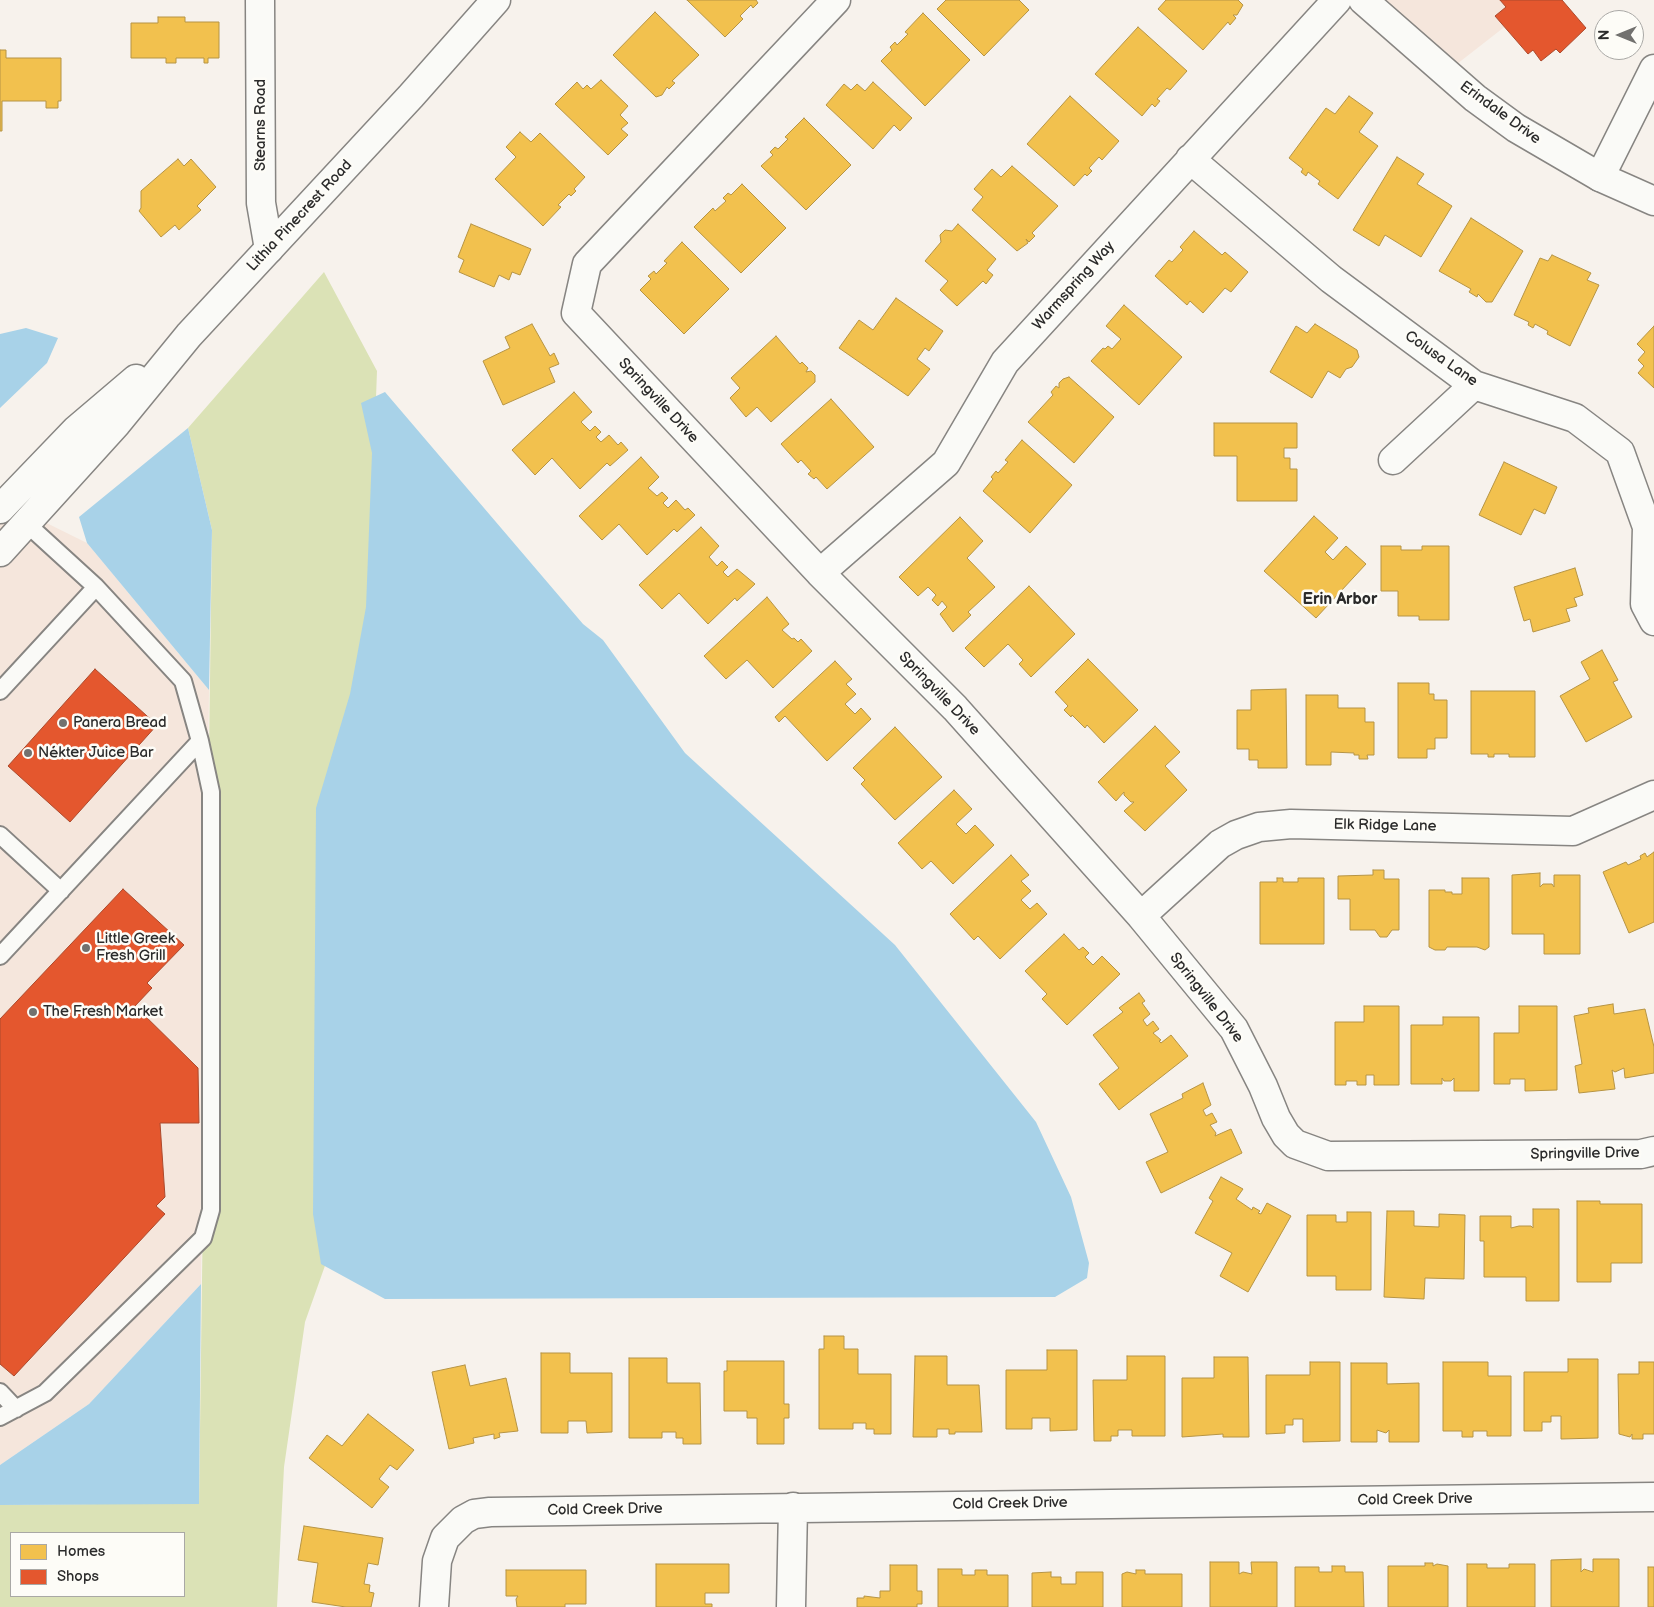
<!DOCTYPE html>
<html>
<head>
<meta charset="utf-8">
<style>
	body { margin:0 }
	#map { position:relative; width:1654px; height:1607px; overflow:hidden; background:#f7f2ec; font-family:"Balsamiq Sans",sans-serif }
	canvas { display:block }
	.legend { position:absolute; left:10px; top:1532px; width:175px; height:65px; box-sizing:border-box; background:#fdfcf7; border:1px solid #a9a8a5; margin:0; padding:6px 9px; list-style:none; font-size:15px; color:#2b2b2b }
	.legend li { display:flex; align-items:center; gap:10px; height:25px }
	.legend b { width:25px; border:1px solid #a9a8a5 }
	.north { position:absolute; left:1594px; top:10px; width:50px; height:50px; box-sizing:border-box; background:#fdfcf7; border:1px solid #a9a8a5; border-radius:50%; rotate:270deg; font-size:14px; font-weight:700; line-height:20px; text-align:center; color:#2b2b2b }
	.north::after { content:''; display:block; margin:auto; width:18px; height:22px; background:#72716f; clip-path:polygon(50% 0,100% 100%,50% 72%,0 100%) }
</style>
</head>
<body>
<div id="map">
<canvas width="1654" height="1607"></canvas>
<ul class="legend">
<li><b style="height:14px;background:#f2c14e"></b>Homes</li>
<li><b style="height:14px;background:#e4572e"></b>Shops</li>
</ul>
<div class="north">N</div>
</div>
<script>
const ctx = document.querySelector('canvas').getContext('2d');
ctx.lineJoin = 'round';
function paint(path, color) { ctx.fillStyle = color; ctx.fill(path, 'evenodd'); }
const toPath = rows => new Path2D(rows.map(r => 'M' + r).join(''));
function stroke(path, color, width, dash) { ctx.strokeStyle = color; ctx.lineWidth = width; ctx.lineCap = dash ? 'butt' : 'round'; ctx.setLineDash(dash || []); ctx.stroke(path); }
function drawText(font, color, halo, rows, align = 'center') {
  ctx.font = font + ' "Balsamiq Sans",sans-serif'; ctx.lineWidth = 5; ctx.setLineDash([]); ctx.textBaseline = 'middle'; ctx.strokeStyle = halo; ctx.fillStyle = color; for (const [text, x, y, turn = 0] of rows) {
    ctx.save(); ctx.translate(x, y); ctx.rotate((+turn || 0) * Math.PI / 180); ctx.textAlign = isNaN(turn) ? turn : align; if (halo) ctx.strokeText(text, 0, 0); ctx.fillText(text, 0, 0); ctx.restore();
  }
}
paint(toPath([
	[1385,0,1539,0,1457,64],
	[0,500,87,543,209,690,201,1284,89,1404,0,1465]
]), '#f5e6dc');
paint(toPath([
	[324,272,377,371,368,613,327,1260,305,1322,284,1467,277,1607,0,1607,0,1505,199,1503,212,530,188,428],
	[11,1533,184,1533,184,1596,11,1596]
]), '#dbe2b6');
paint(toPath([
	[26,328,58,338,47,363,0,408,0,334],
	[385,392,583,624,603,640,685,753,895,945,1036,1122,1071,1197,1089,1263,1087,1278,1055,1297,385,1299,321,1264,313,1214,316,808,350,694,366,607,372,453,361,403],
	[188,428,212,530,209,690,87,543,79,517],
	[201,1284,199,1504,0,1505,0,1465,89,1404]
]), '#a8d2e8');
const homes = toPath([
	[687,0,756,0,758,3,753,8,751,5,740,16,743,19,725,37,687,0],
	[946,0,1019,0,1029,10,984,56,937,9,946,0],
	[1166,0,1238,0,1243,5,1237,15,1233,15,1236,18,1230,25,1228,22,1203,50,1158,9,1166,0],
	[655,12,699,55,672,81,675,83,669,89,667,87,662,95,656,97,613,55,655,12],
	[923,13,970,60,925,106,881,61,892,50,890,47,895,42,897,45,908,34,905,32,923,13],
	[158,17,185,17,185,22,219,22,219,58,208,58,208,63,204,63,204,58,176,58,176,63,166,63,166,58,131,58,131,23,158,23,158,17],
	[1138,27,1187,71,1170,90,1167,88,1157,99,1160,101,1155,107,1152,104,1142,116,1095,74,1138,27],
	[0,50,6,50,6,58,61,58,61,101,58,101,58,108,46,108,46,101,2,101,2,131,0,131,0,50],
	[601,80,628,106,620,115,628,123,621,129,628,135,608,155,555,104,577,82,583,89,587,85,591,89,601,80],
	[873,82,912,118,900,131,894,125,873,149,826,105,844,84,851,90,857,84,865,91,873,82],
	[1070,96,1119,141,1102,160,1099,157,1089,168,1092,171,1087,176,1085,174,1074,186,1027,144,1070,96],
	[1349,96,1373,113,1359,132,1378,146,1338,199,1318,184,1320,181,1308,172,1306,176,1301,172,1303,169,1289,158,1326,108,1335,114,1349,96],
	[804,118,851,165,806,210,761,166,773,155,770,152,775,147,778,149,788,139,785,137,804,118],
	[520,132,531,142,540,133,585,177,574,189,576,191,571,196,569,194,558,205,561,207,543,226,495,179,516,157,506,147,520,132],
	[1397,157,1424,174,1417,184,1452,206,1421,257,1385,235,1379,246,1353,230,1397,157],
	[178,159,184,166,191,159,216,187,197,206,201,210,179,230,175,225,161,237,139,211,141,208,141,191,178,159],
	[1012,166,1058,206,1032,233,1035,236,1029,242,1026,239,1028,243,1017,251,972,210,983,197,974,189,992,169,1001,177,1012,166],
	[742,184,786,228,741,273,694,227,713,208,715,211,726,201,723,198,728,193,731,195,742,184],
	[1471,218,1523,251,1492,302,1486,302,1478,294,1477,297,1469,292,1471,289,1439,271,1471,218],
	[471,224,531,249,520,275,512,272,509,280,499,275,494,287,459,272,464,260,458,257,471,224],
	[958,224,996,259,987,270,993,275,986,284,983,281,957,306,940,290,948,281,925,261,941,242,940,235,945,230,952,231,958,224],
	[1194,231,1222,255,1225,252,1248,272,1231,292,1225,288,1203,313,1190,301,1187,305,1155,276,1169,260,1172,262,1183,250,1180,247,1194,231],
	[682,242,729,289,684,334,640,290,651,279,648,276,654,271,656,274,667,263,664,261,682,242],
	[1552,255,1591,273,1587,280,1599,285,1570,346,1547,334,1548,331,1535,324,1533,328,1528,325,1529,322,1514,315,1540,258,1548,261,1552,255],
	[896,298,943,331,929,351,925,348,917,359,930,369,908,396,839,348,859,320,873,330,896,298],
	[1124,305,1182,357,1139,405,1091,361,1103,348,1105,349,1108,346,1112,349,1121,339,1106,326,1124,305],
	[532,324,550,356,554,353,559,364,549,368,555,382,503,405,483,361,510,348,505,337,532,324],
	[1315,324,1357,350,1359,357,1352,367,1346,369,1340,378,1328,371,1312,398,1270,372,1296,326,1307,333,1315,324],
	[1654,326,1654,388,1638,373,1644,366,1638,360,1645,352,1637,344,1654,326],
	[776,336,800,364,802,362,808,368,806,372,811,371,815,375,815,382,771,422,757,407,746,417,730,398,740,388,731,378,776,336],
	[1069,377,1114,417,1074,463,1028,422,1053,395,1051,392,1056,386,1059,388,1059,383,1063,379,1069,377],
	[574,392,592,412,581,422,590,431,595,426,601,432,596,437,601,442,609,435,618,445,621,442,628,450,610,466,607,463,580,489,552,458,535,475,512,450,574,392],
	[831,399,874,447,827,489,816,477,814,479,808,474,811,471,801,460,798,463,781,444,831,399],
	[1214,423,1297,423,1297,448,1284,448,1284,458,1290,458,1290,469,1297,469,1297,501,1237,501,1237,456,1214,456,1214,423],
	[1022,440,1072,485,1030,533,983,491,993,479,991,477,996,471,998,473,1008,462,1005,460,1022,440],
	[641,457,659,477,648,488,657,496,662,492,668,498,663,503,668,508,676,500,685,510,688,508,695,515,677,532,674,529,647,555,619,524,602,540,579,516,641,457],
	[1504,462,1557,487,1545,514,1534,509,1521,535,1479,515,1504,462],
	[1314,516,1338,538,1325,552,1333,560,1346,546,1366,564,1316,618,1264,571,1314,516],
	[960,517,983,541,967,558,995,587,968,612,971,615,953,632,940,614,947,607,942,601,938,606,932,600,936,595,928,587,918,596,899,577,960,517],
	[701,527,719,546,709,557,717,566,722,561,728,567,723,572,728,577,737,569,755,584,737,601,735,598,708,624,679,593,662,609,639,585,701,527],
	[1381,546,1401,546,1401,550,1422,550,1422,546,1449,546,1449,620,1419,620,1419,616,1398,616,1398,591,1381,591,1381,546],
	[1575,568,1583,595,1574,598,1577,606,1566,609,1570,621,1533,632,1530,619,1524,621,1514,587,1575,568],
	[1029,586,1075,634,1031,677,1019,664,1023,660,1008,644,984,667,965,648,1029,586],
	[767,597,789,624,782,630,792,639,794,638,798,642,801,639,812,651,773,688,747,660,726,679,704,656,767,597],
	[1602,650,1618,680,1613,682,1632,717,1586,742,1560,696,1590,679,1581,662,1602,650],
	[1088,659,1138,710,1104,743,1087,725,1085,728,1072,715,1071,717,1064,710,1068,706,1055,692,1088,659],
	[835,661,852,679,846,684,856,694,845,704,855,714,861,708,871,719,827,761,785,716,779,722,775,717,835,661],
	[1398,683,1429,683,1429,694,1434,694,1434,700,1447,700,1447,738,1435,738,1435,749,1427,749,1427,758,1398,758,1398,683],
	[1286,689,1287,768,1258,768,1258,760,1249,760,1249,749,1237,749,1237,710,1251,710,1251,690,1286,689],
	[1471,691,1535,691,1535,757,1509,757,1509,754,1494,754,1494,757,1488,757,1488,754,1471,754,1471,691],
	[1306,695,1338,695,1338,708,1365,708,1365,722,1374,722,1374,755,1367,755,1368,759,1359,759,1359,755,1354,755,1354,753,1331,752,1331,765,1306,765,1306,695],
	[1155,726,1180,752,1165,766,1187,790,1145,831,1124,811,1134,802,1131,802,1124,795,1124,792,1116,801,1098,782,1155,726],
	[895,727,942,777,895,820,861,784,865,780,853,768,895,727],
	[954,790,972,809,956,824,966,834,975,825,994,845,953,884,931,861,922,869,898,843,954,790],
	[1654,852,1654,922,1629,933,1603,872,1626,862,1628,865,1641,859,1640,856,1645,853,1647,857,1654,852],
	[1011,855,1029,875,1021,881,1031,891,1021,900,1030,909,1037,903,1047,914,1000,959,978,936,974,940,950,914,1011,855],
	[1373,870,1384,870,1384,879,1399,879,1399,930,1392,930,1387,937,1380,937,1375,930,1350,930,1350,899,1338,899,1338,876,1373,875,1373,870],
	[1540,873,1540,887,1543,884,1552,884,1554,887,1554,875,1580,875,1580,954,1544,954,1544,934,1512,934,1512,875,1540,873],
	[1277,878,1283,878,1283,882,1298,882,1298,878,1324,878,1324,944,1260,944,1260,882,1277,882,1277,878],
	[1462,878,1489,878,1489,947,1485,950,1477,947,1447,947,1445,950,1435,950,1429,947,1429,890,1445,890,1445,892,1452,892,1452,894,1462,894,1462,878],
	[1064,934,1079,950,1083,947,1089,953,1085,957,1093,965,1102,956,1120,974,1067,1025,1042,999,1047,994,1025,971,1064,934],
	[1139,993,1145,1001,1142,1003,1150,1014,1143,1020,1147,1026,1153,1021,1159,1029,1153,1033,1161,1040,1159,1041,1161,1043,1171,1035,1188,1056,1119,1110,1099,1084,1119,1068,1093,1035,1123,1012,1119,1008,1139,993],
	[1613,1004,1614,1014,1645,1009,1654,1047,1654,1073,1625,1078,1624,1068,1615,1072,1612,1070,1615,1089,1579,1093,1575,1066,1582,1064,1574,1016,1589,1013,1588,1008,1613,1004],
	[1364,1006,1399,1006,1399,1085,1374,1085,1374,1075,1366,1075,1366,1085,1357,1085,1357,1081,1346,1081,1346,1085,1335,1085,1335,1022,1364,1022,1364,1006],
	[1519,1006,1557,1006,1557,1090,1525,1091,1525,1079,1510,1079,1510,1084,1494,1084,1494,1033,1519,1033,1519,1006],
	[1443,1017,1479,1017,1479,1091,1454,1091,1454,1078,1451,1081,1444,1081,1442,1078,1442,1084,1411,1084,1411,1025,1443,1025,1443,1017],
	[1203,1083,1211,1105,1203,1110,1206,1116,1212,1113,1217,1122,1210,1125,1216,1133,1215,1136,1231,1129,1242,1153,1161,1193,1146,1162,1168,1152,1150,1114,1183,1098,1182,1094,1203,1083],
	[1221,1177,1243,1189,1236,1199,1252,1210,1253,1207,1260,1211,1258,1213,1261,1214,1267,1203,1291,1216,1248,1292,1220,1276,1232,1253,1195,1233,1213,1201,1209,1198,1221,1177],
	[1577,1201,1600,1201,1600,1204,1642,1204,1642,1263,1611,1263,1611,1282,1577,1282,1577,1201],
	[1533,1209,1559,1209,1559,1301,1526,1301,1526,1277,1484,1277,1484,1241,1480,1241,1480,1216,1511,1216,1511,1228,1519,1226,1531,1226,1533,1228,1533,1209],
	[1387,1211,1414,1211,1414,1226,1439,1227,1439,1214,1465,1215,1464,1279,1425,1278,1424,1299,1384,1297,1387,1211],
	[1347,1212,1371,1212,1371,1290,1336,1290,1336,1276,1307,1276,1307,1215,1336,1215,1336,1222,1347,1222,1347,1212],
	[824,1336,844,1336,844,1349,858,1349,858,1374,891,1374,891,1434,874,1434,874,1429,866,1429,866,1423,853,1423,853,1429,819,1429,819,1349,824,1349,824,1336],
	[1047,1350,1077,1350,1077,1430,1050,1431,1050,1418,1032,1418,1032,1429,1006,1429,1006,1370,1047,1370,1047,1350],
	[541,1353,570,1353,570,1373,612,1373,612,1432,587,1433,586,1421,568,1421,568,1433,541,1433,541,1353],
	[915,1356,947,1356,947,1385,979,1385,982,1432,955,1432,955,1434,949,1434,949,1429,937,1429,937,1437,913,1437,915,1356],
	[1127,1356,1165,1356,1165,1436,1132,1436,1132,1430,1118,1430,1118,1436,1111,1436,1111,1441,1094,1441,1093,1380,1127,1380,1127,1356],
	[1214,1357,1248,1357,1249,1437,1223,1437,1223,1434,1182,1437,1182,1378,1214,1378,1214,1357],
	[629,1358,667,1358,667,1383,700,1383,701,1444,683,1444,683,1438,676,1438,676,1432,662,1432,662,1438,629,1438,629,1358],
	[1568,1359,1598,1359,1598,1438,1561,1439,1561,1416,1551,1416,1551,1422,1542,1422,1542,1431,1524,1431,1524,1372,1568,1372,1568,1359],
	[727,1361,784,1361,784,1404,789,1404,789,1418,784,1418,784,1444,757,1444,757,1418,747,1418,747,1411,724,1411,724,1371,727,1371,727,1361],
	[1310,1362,1340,1362,1340,1441,1303,1442,1303,1419,1293,1419,1293,1425,1285,1425,1285,1433,1266,1434,1266,1375,1310,1375,1310,1362],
	[1443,1362,1488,1362,1488,1376,1511,1376,1511,1436,1487,1436,1487,1431,1473,1431,1473,1437,1462,1437,1462,1431,1443,1431,1443,1362],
	[1639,1362,1654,1362,1654,1434,1643,1434,1643,1439,1632,1439,1632,1434,1630,1437,1619,1434,1618,1374,1639,1374,1639,1362],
	[1351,1363,1387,1363,1387,1384,1419,1383,1419,1442,1389,1442,1389,1430,1386,1433,1377,1430,1377,1442,1351,1442,1351,1363],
	[465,1365,470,1386,506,1378,518,1431,499,1433,500,1437,494,1439,494,1434,473,1438,474,1443,449,1449,432,1372,465,1365],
	[368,1414,414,1450,397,1470,390,1465,379,1479,389,1487,372,1508,309,1458,327,1435,342,1446,368,1414],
	[304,1526,383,1538,378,1565,368,1563,364,1584,370,1585,369,1592,374,1593,371,1607,346,1607,312,1602,318,1563,298,1560,304,1526],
	[1581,1559,1581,1572,1584,1569,1593,1572,1593,1559,1619,1559,1619,1607,1551,1607,1551,1560,1581,1559],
	[1210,1562,1239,1562,1239,1574,1243,1572,1252,1574,1251,1562,1277,1562,1277,1607,1210,1607,1210,1562],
	[1425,1563,1433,1563,1433,1566,1437,1564,1448,1566,1448,1607,1388,1607,1388,1566,1425,1566,1425,1563],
	[656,1564,729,1564,729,1593,705,1593,705,1604,712,1604,712,1607,656,1607,656,1564],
	[1467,1564,1487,1564,1487,1568,1509,1568,1509,1564,1535,1564,1535,1607,1467,1607,1467,1564],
	[890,1565,917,1565,917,1591,922,1591,922,1604,917,1604,917,1607,857,1607,857,1598,864,1598,864,1596,880,1598,880,1591,890,1591,890,1565],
	[1332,1566,1345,1566,1345,1572,1363,1572,1364,1607,1295,1607,1295,1567,1319,1567,1319,1572,1332,1572,1332,1566],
	[1648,1567,1654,1567,1654,1607,1648,1607,1648,1567],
	[938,1569,962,1569,962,1575,975,1575,975,1570,987,1570,987,1575,1008,1575,1008,1607,938,1607,938,1569],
	[506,1570,586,1570,586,1604,565,1604,565,1607,517,1607,516,1599,518,1596,506,1596,506,1570],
	[1136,1570,1145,1570,1145,1574,1182,1574,1182,1607,1122,1607,1122,1574,1127,1572,1136,1574,1136,1570],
	[1051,1572,1051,1577,1061,1577,1061,1584,1076,1584,1076,1572,1103,1572,1103,1607,1032,1607,1032,1573,1051,1572]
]);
paint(homes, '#f2c14e');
stroke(homes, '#b69444', 1);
const shops = toPath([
	[1500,0,1562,0,1586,28,1560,53,1556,49,1541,61,1533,50,1528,54,1495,16,1506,7,1500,0],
	[95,669,157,725,70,822,8,766,95,669],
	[123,889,184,945,147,983,152,988,135,1006,198,1068,199,1123,160,1123,165,1197,156,1206,165,1214,14,1376,0,1364,0,1019,123,889]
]);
paint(shops, '#e4572e');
stroke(shops, '#ac4a2d', 1);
const service = toPath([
	[0,691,96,587],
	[0,835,61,891],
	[0,956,200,741,183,681,96,587,27,524],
	[0,1392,16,1409],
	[0,1417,45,1393,203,1238,211,1210,211,792,200,741]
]);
const minor = toPath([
	[260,0,261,203,269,249],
	[836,0,587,264,576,313,820,573,955,708,1141,916,1234,1029,1263,1086,1276,1118,1286,1135,1295,1144,1328,1156,1641,1154,1654,1151],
	[1190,159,1331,279,1474,385,1575,418,1620,452,1647,527,1645,604,1654,621],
	[1600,177,1654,69],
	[1393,460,1474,385],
	[820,573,946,463,1005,362,1337,0],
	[1141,916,1220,844,1236,835,1259,827,1291,824,1573,831,1654,795],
	[434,1607,437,1561,445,1538,463,1520,474,1514,490,1512,1654,1497],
	[791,1607,793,1507]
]);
const tertiary = toPath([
	[1363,0,1475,98,1516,128,1600,177,1654,201]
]);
const secondary = toPath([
	[0,509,76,430,136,379],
	[0,552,117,423,189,335,411,96,496,0]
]);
stroke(service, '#878582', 20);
stroke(minor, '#878582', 31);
stroke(tertiary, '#878582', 31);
stroke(secondary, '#878582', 31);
stroke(service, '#fafaf7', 16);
stroke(minor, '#fafaf7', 28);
stroke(tertiary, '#fafaf7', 28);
stroke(secondary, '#fafaf7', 28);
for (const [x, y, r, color] of [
	[63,723,5,"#72716f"],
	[28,753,5,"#72716f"],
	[86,948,5,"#72716f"],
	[33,1012,5,"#72716f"]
]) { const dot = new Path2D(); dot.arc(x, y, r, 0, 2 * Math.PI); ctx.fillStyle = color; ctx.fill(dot); stroke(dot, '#fdfcf7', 2); }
drawText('15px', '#2b2b2b', '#fdfcf7', [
	["Erindale Drive",1500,113,36],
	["Stearns Road",261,125,-90],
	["Lithia Pinecrest Road",300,216,-47],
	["Warmspring Way",1074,286,-48],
	["Colusa Lane",1441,359,35],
	["Springville Drive",658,401,47],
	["Springville Drive",939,694,46],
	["Elk Ridge Lane",1385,826,1],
	["Springville Drive",1206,998,52],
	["Springville Drive",1585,1154,-1],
	["Cold Creek Drive",1415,1500,-1],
	["Cold Creek Drive",1010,1504,-1],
	["Cold Creek Drive",605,1510,-1]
]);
drawText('15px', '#2b2b2b', '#fdfcf7', [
	["Panera Bread",73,723],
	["Nékter Juice Bar",38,753],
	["Little Greek",96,939],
	["Fresh Grill",96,956],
	["The Fresh Market",43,1012]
], 'left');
drawText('bold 16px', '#2b2b2b', '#fdfcf7', [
	["Erin Arbor",1340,600]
]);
</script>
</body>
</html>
